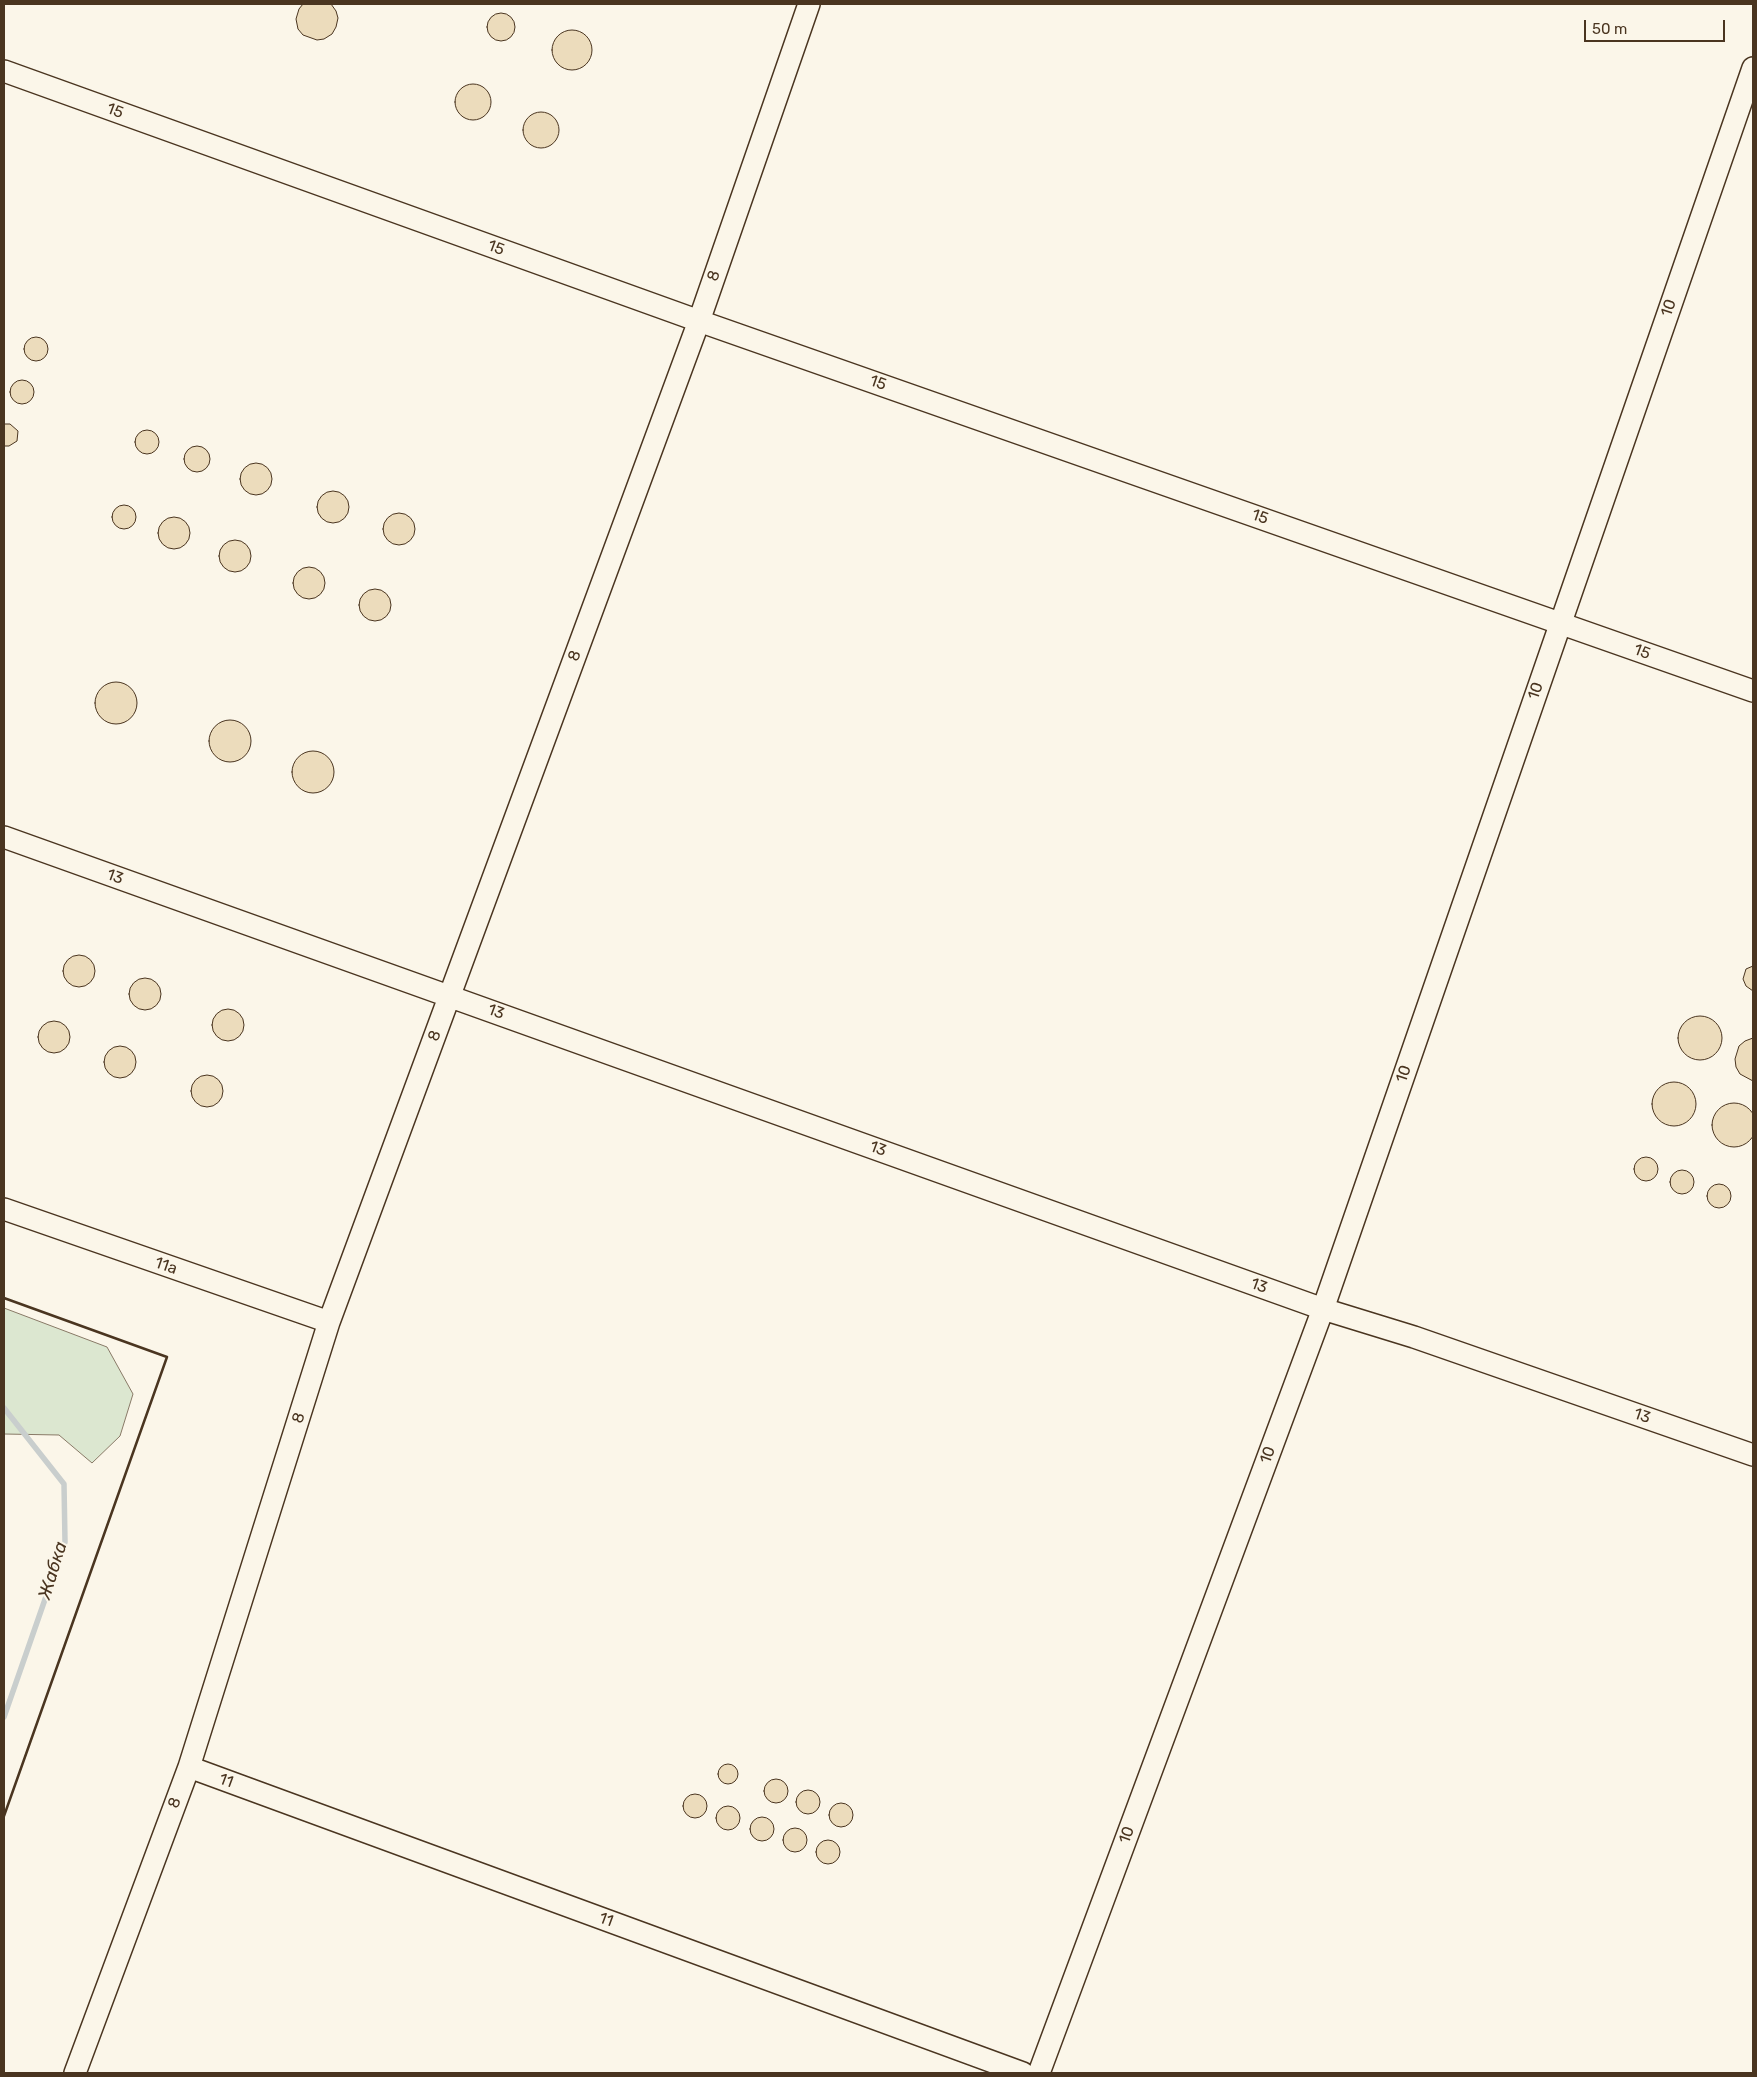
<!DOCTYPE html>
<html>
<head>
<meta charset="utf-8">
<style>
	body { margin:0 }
	#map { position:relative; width:1757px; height:2077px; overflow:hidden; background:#fbf6e9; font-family:Rubik,sans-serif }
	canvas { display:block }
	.frame { position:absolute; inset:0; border:5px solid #4a3520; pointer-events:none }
	.scale { position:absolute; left:1584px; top:20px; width:141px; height:22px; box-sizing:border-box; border:2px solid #4a3520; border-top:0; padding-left:6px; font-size:15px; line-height:18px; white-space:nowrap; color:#4a3520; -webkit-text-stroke:4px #fbf6e9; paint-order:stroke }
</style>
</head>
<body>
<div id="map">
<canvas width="1757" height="2077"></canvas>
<div class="frame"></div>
<div class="scale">50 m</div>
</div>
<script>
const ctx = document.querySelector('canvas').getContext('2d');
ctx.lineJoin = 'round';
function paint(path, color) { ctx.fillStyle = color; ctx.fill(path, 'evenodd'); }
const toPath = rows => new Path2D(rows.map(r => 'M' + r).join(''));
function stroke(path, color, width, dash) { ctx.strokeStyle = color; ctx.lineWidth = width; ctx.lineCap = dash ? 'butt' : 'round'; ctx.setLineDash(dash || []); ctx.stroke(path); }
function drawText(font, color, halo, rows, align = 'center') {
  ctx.font = font + ' Rubik,sans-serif'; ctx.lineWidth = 4; ctx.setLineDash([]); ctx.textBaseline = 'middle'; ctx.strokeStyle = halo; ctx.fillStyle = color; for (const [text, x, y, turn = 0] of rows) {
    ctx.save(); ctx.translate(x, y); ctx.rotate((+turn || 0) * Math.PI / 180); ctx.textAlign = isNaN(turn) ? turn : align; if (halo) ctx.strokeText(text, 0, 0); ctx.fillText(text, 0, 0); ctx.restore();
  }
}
const green = toPath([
	[4,1308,107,1347,133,1394,120,1436,92,1463,59,1435,4,1434,4,1308]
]);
paint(green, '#dce7d0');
stroke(green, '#887966', 1);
stroke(toPath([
	[4,1408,64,1484,65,1542,4,1717]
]), '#c9cecd', 5.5);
const building = toPath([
	[303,4,331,4,336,11,338,18,336,27,332,34,324,39,317,40,303,35,298,29,296,19,299,9,303,4],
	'487 27a14 14 0 1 1 28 0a14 14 0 1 1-28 0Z',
	'552 50a20 20 0 1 1 40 0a20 20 0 1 1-40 0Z',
	'455 102a18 18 0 1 1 36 0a18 18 0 1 1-36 0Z',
	'523 130a18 18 0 1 1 36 0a18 18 0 1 1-36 0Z',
	'24 349a12 12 0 1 1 24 0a12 12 0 1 1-24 0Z',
	'10 392a12 12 0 1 1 24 0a12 12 0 1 1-24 0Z',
	[4,424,10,424,18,431,17,441,9,446,4,446,4,424],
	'135 442a12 12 0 1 1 24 0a12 12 0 1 1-24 0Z',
	'184 459a13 13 0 1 1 26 0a13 13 0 1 1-26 0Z',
	'240 479a16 16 0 1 1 32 0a16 16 0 1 1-32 0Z',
	'317 507a16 16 0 1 1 32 0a16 16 0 1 1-32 0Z',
	'112 517a12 12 0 1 1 24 0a12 12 0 1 1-24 0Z',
	'383 529a16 16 0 1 1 32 0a16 16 0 1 1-32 0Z',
	'158 533a16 16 0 1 1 32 0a16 16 0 1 1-32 0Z',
	'219 556a16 16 0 1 1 32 0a16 16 0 1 1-32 0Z',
	'293 583a16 16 0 1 1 32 0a16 16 0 1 1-32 0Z',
	'359 605a16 16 0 1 1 32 0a16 16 0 1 1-32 0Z',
	'95 703a21 21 0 1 1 42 0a21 21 0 1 1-42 0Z',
	'209 741a21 21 0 1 1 42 0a21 21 0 1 1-42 0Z',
	'292 772a21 21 0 1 1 42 0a21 21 0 1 1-42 0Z',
	'63 971a16 16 0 1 1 32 0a16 16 0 1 1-32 0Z',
	[1753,966,1753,991,1746,986,1743,979,1746,969,1753,966],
	'129 994a16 16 0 1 1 32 0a16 16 0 1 1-32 0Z',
	'212 1025a16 16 0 1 1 32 0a16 16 0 1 1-32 0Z',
	'1678 1038a22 22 0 1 1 44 0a22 22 0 1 1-44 0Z',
	'38 1037a16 16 0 1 1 32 0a16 16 0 1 1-32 0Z',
	[1753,1038,1753,1081,1740,1074,1736,1067,1735,1059,1739,1046,1745,1041,1753,1038],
	'104 1062a16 16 0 1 1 32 0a16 16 0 1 1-32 0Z',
	'191 1091a16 16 0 1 1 32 0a16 16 0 1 1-32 0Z',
	'1652 1104a22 22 0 1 1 44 0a22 22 0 1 1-44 0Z',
	'1712 1125a22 22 0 1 1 44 0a22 22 0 1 1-44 0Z',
	'1634 1169a12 12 0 1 1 24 0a12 12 0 1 1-24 0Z',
	'1670 1182a12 12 0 1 1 24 0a12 12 0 1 1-24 0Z',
	'1707 1196a12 12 0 1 1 24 0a12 12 0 1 1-24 0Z',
	'718 1774a10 10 0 1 1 20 0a10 10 0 1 1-20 0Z',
	'764 1791a12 12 0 1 1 24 0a12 12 0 1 1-24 0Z',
	'796 1802a12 12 0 1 1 24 0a12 12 0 1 1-24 0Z',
	'683 1806a12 12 0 1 1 24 0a12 12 0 1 1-24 0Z',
	'829 1815a12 12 0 1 1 24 0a12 12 0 1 1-24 0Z',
	'716 1818a12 12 0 1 1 24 0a12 12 0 1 1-24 0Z',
	'750 1829a12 12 0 1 1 24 0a12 12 0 1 1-24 0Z',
	'783 1840a12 12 0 1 1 24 0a12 12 0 1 1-24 0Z',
	'816 1852a12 12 0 1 1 24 0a12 12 0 1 1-24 0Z'
]);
paint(building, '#ecdcbc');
stroke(building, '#4a3520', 1);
const minor = toPath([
	[4,71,699,321,1753,691],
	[4,837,1323,1309,1414,1337,1753,1455],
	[4,1209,329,1322],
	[189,1767,1023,2073],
	[75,2073,189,1767,329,1322,699,321,809,4],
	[1039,2073,1323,1309,1753,68]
]);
stroke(minor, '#4a3520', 24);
stroke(minor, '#fbf6e9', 21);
stroke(toPath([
	[4,1298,167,1357,4,1816]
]), '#4a3520', 2.5);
drawText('16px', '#4a3520', '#fbf6e9', [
	["15",115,111,20],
	["15",496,248,20],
	["8",714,276,-71],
	["10",1669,308,-71],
	["15",878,383,19],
	["15",1260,517,19],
	["15",1642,652,20],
	["8",575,656,-70],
	["10",1536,691,-71],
	["13",115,877,20],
	["13",496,1012,20],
	["8",435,1036,-70],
	["10",1404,1074,-71],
	["13",878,1149,20],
	["11a",166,1266,19],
	["13",1259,1286,20],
	["13",1642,1416,19],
	["8",299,1418,-72],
	["10",1268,1455,-70],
	["11",226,1781,20],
	["8",175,1803,-70],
	["10",1127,1835,-70],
	["11",606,1920,20]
]);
drawText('italic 18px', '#4a3520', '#fbf6e9', [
	["Жабка",53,1571,-73]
]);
</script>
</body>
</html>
